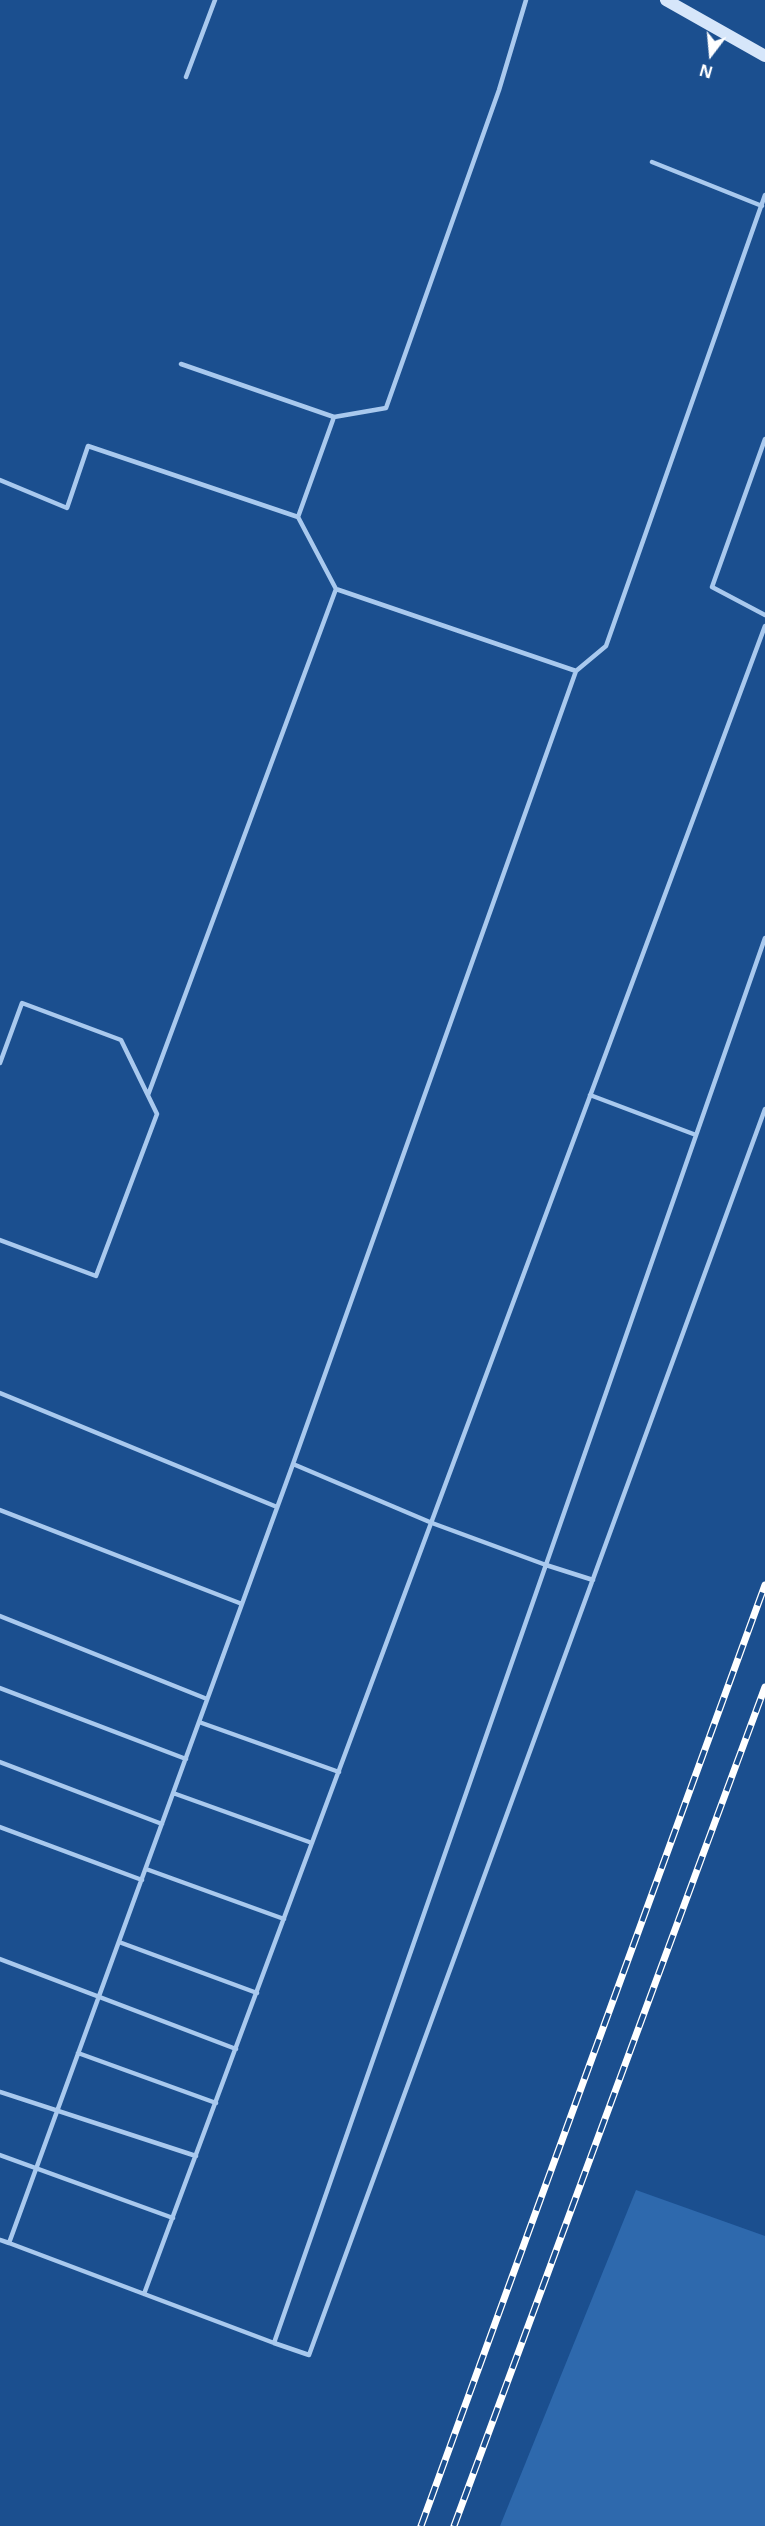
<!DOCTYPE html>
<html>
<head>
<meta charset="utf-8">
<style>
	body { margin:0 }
	#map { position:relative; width:765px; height:2526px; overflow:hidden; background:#1b4f8f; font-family:"Open Sans",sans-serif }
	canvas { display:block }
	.north { position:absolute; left:681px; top:24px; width:60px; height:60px; -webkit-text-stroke:4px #1b4f8f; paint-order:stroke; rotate:196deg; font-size:16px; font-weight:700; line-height:24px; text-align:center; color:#fff }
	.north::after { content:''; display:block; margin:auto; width:21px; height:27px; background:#fff; clip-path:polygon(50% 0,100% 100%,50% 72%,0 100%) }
</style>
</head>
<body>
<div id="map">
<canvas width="765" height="2526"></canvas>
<div class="north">N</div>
</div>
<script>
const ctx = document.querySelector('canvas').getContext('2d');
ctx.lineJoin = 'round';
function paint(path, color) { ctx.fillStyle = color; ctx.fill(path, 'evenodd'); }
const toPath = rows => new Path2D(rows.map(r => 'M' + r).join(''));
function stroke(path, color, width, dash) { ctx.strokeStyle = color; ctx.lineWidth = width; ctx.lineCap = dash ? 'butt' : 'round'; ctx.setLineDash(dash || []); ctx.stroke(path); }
paint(toPath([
	[636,2190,765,2236,765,2526,500,2526]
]), '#2e69ad');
stroke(toPath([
	[186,77,215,0],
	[652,162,762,206],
	[181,364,334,417],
	[765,439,712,587,765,615],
	[0,480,67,508,88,446,298,517,336,589,576,671,606,646,765,195],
	[298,517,334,417,386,408,499,90,526,0],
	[0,1063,22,1003,121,1040,157,1114,96,1276,0,1240],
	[148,1095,336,589],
	[590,1095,696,1135],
	[0,1393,277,1507],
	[293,1464,432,1523,546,1565,593,1580],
	[0,1510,242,1604],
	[0,1616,207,1699],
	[0,1688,186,1759],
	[199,1722,339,1772],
	[0,1762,162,1824],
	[173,1793,312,1843],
	[0,1827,142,1880],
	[146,1869,284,1919],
	[119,1942,257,1993],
	[0,1959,236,2049],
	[78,2053,216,2103],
	[0,2092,196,2156],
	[0,2155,173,2218],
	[0,2240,9,2243,293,1464,576,671],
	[9,2243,274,2343,765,938],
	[144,2294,765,626],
	[274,2343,309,2355,765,1109]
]), '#a9c9ee', 4.5);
stroke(toPath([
	[666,0,765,56]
]), '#d6e6fa', 12);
const rail = toPath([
	[421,2526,765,1585],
	[454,2526,765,1687]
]);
stroke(rail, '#fff', 7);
stroke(rail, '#1b4f8f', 4.5, [14]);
</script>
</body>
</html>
